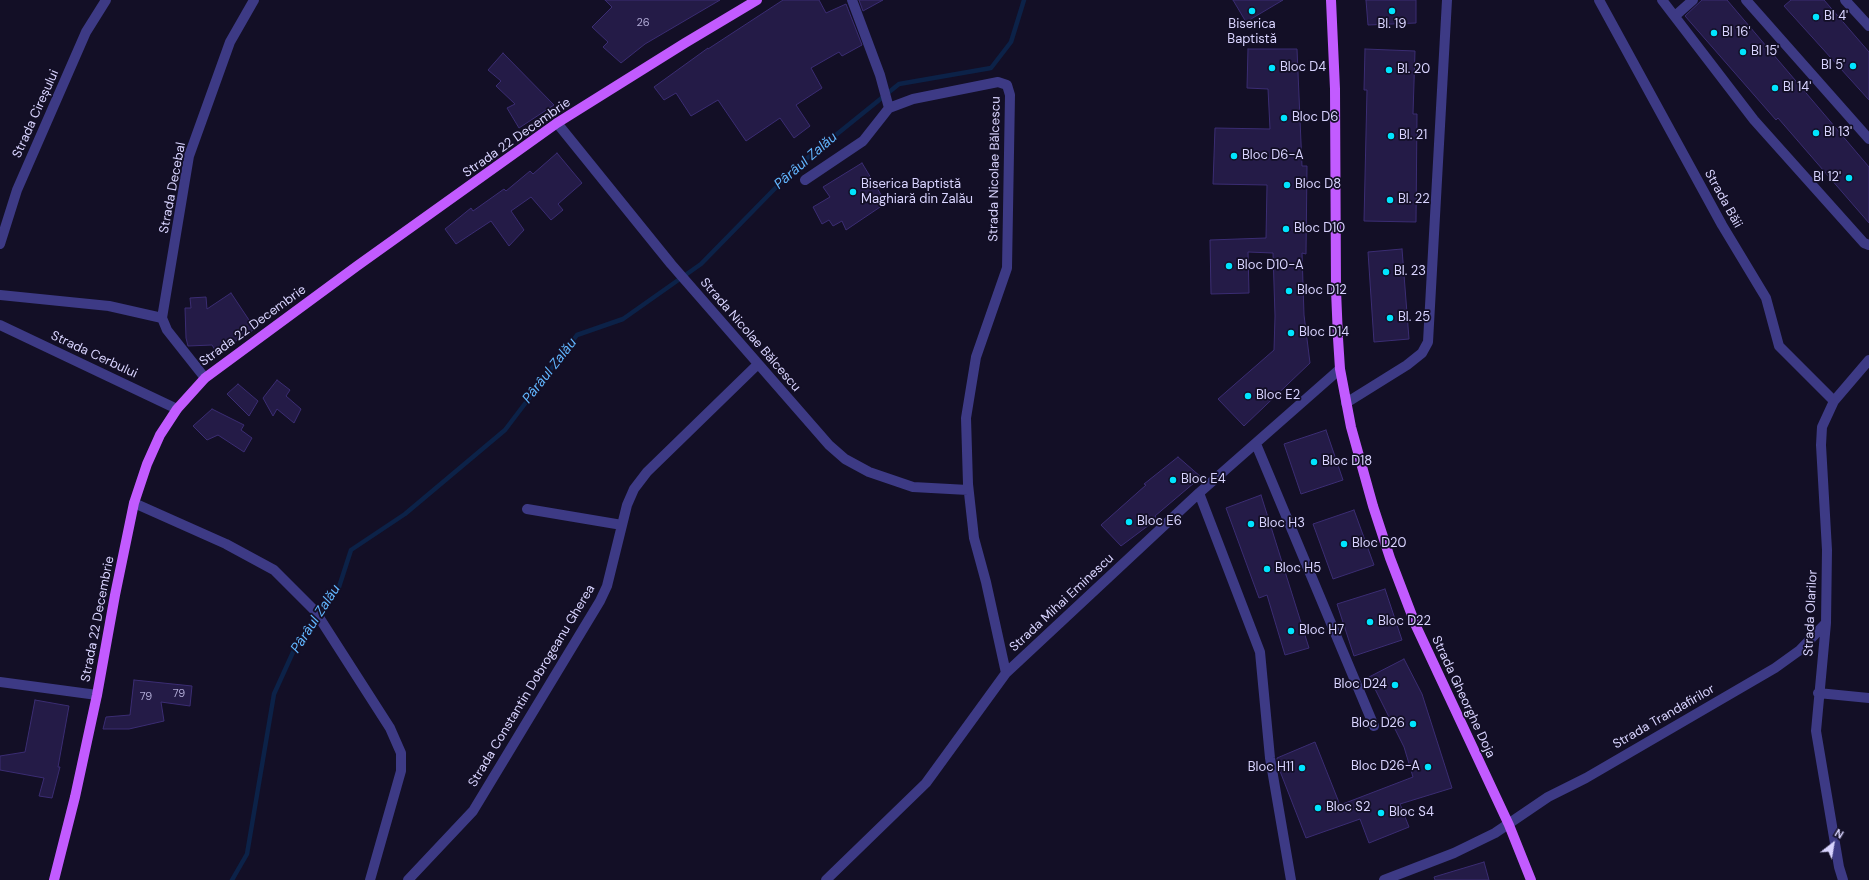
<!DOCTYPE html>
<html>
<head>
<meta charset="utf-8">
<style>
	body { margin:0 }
	#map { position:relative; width:1869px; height:880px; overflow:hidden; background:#130f26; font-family:"DM Sans",sans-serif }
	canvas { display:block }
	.north { position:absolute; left:1813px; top:824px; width:40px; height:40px; -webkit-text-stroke:3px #130f26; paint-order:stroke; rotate:31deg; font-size:11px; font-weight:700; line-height:16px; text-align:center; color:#d9d4ff }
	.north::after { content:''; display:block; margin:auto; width:14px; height:18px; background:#d9d4ff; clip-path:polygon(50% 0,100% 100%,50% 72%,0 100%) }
</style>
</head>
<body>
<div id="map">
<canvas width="1869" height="880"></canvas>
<div class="north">N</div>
</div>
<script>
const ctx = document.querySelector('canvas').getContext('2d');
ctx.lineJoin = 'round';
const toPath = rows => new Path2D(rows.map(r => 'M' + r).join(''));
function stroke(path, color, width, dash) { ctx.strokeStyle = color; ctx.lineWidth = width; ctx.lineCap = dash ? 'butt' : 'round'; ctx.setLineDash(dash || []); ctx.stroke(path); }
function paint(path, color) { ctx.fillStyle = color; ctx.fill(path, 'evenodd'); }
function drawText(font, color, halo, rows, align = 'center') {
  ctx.font = font + ' "DM Sans",sans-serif'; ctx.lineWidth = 3.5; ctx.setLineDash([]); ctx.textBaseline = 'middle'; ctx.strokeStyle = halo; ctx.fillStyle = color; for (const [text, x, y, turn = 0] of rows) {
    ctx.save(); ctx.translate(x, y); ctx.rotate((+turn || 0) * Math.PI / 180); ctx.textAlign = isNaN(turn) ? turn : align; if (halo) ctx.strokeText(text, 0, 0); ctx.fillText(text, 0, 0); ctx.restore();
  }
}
stroke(toPath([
	[232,880,247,854,274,694,294,650,338,590,351,550,405,514,505,430,577,335,623,319,701,264,795,168,899,84,991,68,1011,42,1024,0]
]), '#0c2248', 4.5);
const building = toPath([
	[605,0,720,0,645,44,621,63,603,47,608,42,592,27,612,7,605,0],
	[783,0,819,0,826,13,846,4,862,45,842,56,839,52,811,68,822,88,796,105,810,126,794,138,780,118,746,141,718,100,691,116,676,93,664,100,654,87,708,48,708,49,783,0],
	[859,0,883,0,863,11,859,0],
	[1233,0,1283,0,1246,22,1233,0],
	[1366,0,1416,0,1416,23,1368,25,1366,0],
	[1702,0,1727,0,1869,167,1869,223,1778,118,1776,120,1685,16,1702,0],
	[1791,0,1824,0,1869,52,1869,100,1784,6,1791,0],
	[1248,49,1297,49,1302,166,1307,166,1306,254,1302,253,1304,315,1310,363,1244,426,1218,399,1274,350,1275,316,1273,253,1248,252,1249,293,1211,294,1210,240,1266,238,1267,185,1213,184,1215,128,1270,129,1268,89,1247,88,1248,49],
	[1365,49,1415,51,1413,114,1417,114,1416,222,1364,221,1367,90,1364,90,1365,49],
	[503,53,554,105,519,128,507,108,515,104,496,86,501,81,488,70,503,53],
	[557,153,582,183,558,204,563,210,551,220,531,197,511,211,524,230,509,246,491,221,456,244,445,229,471,208,473,211,504,189,506,191,530,171,533,174,557,153],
	[862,163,886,203,846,230,842,221,833,226,829,220,822,224,813,207,830,197,823,187,862,163],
	[1402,249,1409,339,1374,342,1368,252,1402,249],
	[231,293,255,329,217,353,212,345,188,346,186,338,185,308,191,308,190,298,206,297,207,309,231,293],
	[277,380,290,390,286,396,301,409,294,423,277,409,273,416,263,398,277,380],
	[238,384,258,401,249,416,227,394,238,384],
	[212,409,244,425,241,430,252,438,244,452,218,435,207,440,193,426,212,409],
	[1326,430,1343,480,1301,494,1284,444,1326,430],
	[1178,457,1201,477,1155,516,1157,519,1121,546,1101,525,1146,485,1144,484,1178,457],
	[1261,495,1309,648,1285,655,1267,595,1259,598,1226,508,1261,495],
	[1354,510,1374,565,1333,579,1313,524,1354,510],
	[1385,589,1402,640,1354,656,1337,604,1385,589],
	[1404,659,1422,694,1452,788,1400,804,1409,827,1369,843,1360,819,1306,838,1278,766,1277,758,1315,742,1340,805,1413,777,1404,747,1369,677,1404,659],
	[134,680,192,686,190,706,161,702,164,721,129,729,103,729,106,717,130,715,134,680],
	[35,700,69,706,58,767,60,767,52,798,39,796,44,778,0,770,0,756,25,752,35,700],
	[1484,862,1489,880,1435,880,1434,877,1484,862]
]);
paint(building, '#241b47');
stroke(building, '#3b2d73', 1);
stroke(toPath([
	[852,0,880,75,889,108],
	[1599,0,1722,225,1766,298,1779,346,1834,401],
	[1662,0,1754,120,1864,243,1869,245],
	[1746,0,1869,139],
	[1845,0,1869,26],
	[1675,16,1693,0],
	[557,123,671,264,829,445,845,459,869,472,913,487,968,490],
	[805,180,863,141,889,108,913,99,998,82,1007,85,1010,95,1007,268,976,357,966,418,968,484,974,538,986,582,1006,673],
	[0,244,17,190,86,32,106,0],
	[0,295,109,306,162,318],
	[0,325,177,409],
	[205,378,167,330,162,318,189,156,230,42,254,0],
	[1346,403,1407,365,1422,353,1428,342,1447,0],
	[1256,444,1374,726],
	[1199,493,1260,652,1270,758,1291,880],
	[134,503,226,544,274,570,315,611,390,728,401,753,401,771,370,880],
	[527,509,622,525],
	[0,682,97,695],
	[1818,693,1869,698],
	[408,880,473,811,600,601,607,586,627,505,634,489,647,472,757,365],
	[826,880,926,783,1006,673,1199,493,1340,369],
	[1384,880,1454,853,1495,833,1548,797,1586,778,1775,668,1800,650,1826,623],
	[1843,880,1839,867,1816,731,1826,623,1827,550,1821,445,1822,427,1834,401,1869,360]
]), '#3d3a85', 10);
stroke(toPath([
	[1331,0,1335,89,1336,290,1338,338,1340,369,1351,427,1373,506,1390,558,1416,626,1509,825,1531,880],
	[54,880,75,797,97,695,115,595,134,503,147,464,160,435,177,409,205,378,357,266,557,123,685,43,757,0]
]), '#c25bff', 10);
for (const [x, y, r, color] of [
	[1252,11,4,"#00e5ff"],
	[1392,11,4,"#00e5ff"],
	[1816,17,4,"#00e5ff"],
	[1714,33,4,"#00e5ff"],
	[1743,52,4,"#00e5ff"],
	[1853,66,4,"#00e5ff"],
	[1272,68,4,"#00e5ff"],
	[1389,70,4,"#00e5ff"],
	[1775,88,4,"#00e5ff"],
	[1284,118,4,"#00e5ff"],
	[1816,133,4,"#00e5ff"],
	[1391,136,4,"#00e5ff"],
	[1234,156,4,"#00e5ff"],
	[1849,178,4,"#00e5ff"],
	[1287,185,4,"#00e5ff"],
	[853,192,4,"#00e5ff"],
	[1390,200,4,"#00e5ff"],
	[1286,229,4,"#00e5ff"],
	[1229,266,4,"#00e5ff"],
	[1386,272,4,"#00e5ff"],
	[1289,291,4,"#00e5ff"],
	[1390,318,4,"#00e5ff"],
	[1291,333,4,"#00e5ff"],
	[1248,396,4,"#00e5ff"],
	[1314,462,4,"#00e5ff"],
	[1173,480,4,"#00e5ff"],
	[1129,522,4,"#00e5ff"],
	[1251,524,4,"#00e5ff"],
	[1344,544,4,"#00e5ff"],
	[1267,569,4,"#00e5ff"],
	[1370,622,4,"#00e5ff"],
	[1291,631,4,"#00e5ff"],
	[1395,685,4,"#00e5ff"],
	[1413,724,4,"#00e5ff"],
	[1428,767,4,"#00e5ff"],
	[1302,768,4,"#00e5ff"],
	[1318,808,4,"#00e5ff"],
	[1381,813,4,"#00e5ff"]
]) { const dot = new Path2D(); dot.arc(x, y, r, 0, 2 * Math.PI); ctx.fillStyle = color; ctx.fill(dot); stroke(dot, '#130f26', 1.5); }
drawText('11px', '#aca6d1', null, [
	["26",643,23],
	["79",179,694],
	["79",146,697]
]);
drawText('13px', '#d9d4ff', '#130f26', [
	["Bl 4'",1824,17],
	["Biserica",1252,25,"center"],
	["Baptistă",1252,40,"center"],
	["Bl. 19",1392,25,"center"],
	["Bl 16'",1722,33],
	["Bl 15'",1751,52],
	["Bl 5'",1845,66,"right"],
	["Bloc D4",1280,68],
	["Bl. 20",1397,70],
	["Bl 14'",1783,88],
	["Bloc D6",1292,118],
	["Bl 13'",1824,133],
	["Bl. 21",1399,136],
	["Bloc D6-A",1242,156],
	["Bl 12'",1841,178,"right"],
	["Biserica Baptistă",861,185],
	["Maghiară din Zalău",861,200],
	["Bloc D8",1295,185],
	["Bl. 22",1398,200],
	["Bloc D10",1294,229],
	["Bloc D10-A",1237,266],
	["Bl. 23",1394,272],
	["Bloc D12",1297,291],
	["Bl. 25",1398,318],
	["Bloc D14",1299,333],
	["Bloc E2",1256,396],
	["Bloc D18",1322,462],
	["Bloc E4",1181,480],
	["Bloc E6",1137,522],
	["Bloc H3",1259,524],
	["Bloc D20",1352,544],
	["Bloc H5",1275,569],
	["Bloc D22",1378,622],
	["Bloc H7",1299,631],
	["Bloc D24",1387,685,"right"],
	["Bloc D26",1405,724,"right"],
	["Bloc D26-A",1420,767,"right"],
	["Bloc H11",1294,768,"right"],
	["Bloc S2",1326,808],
	["Bloc S4",1389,813]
], 'left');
drawText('13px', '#d9d4ff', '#130f26', [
	["Strada Cireșului",36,114,-66],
	["Strada 22 Decembrie",517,138,-35],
	["Strada Nicolae Bălcescu",995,169,-89],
	["Strada Decebal",173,188,-79],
	["Strada Băii",1723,199,61],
	["Strada 22 Decembrie",253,326,-36],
	["Strada Nicolae Bălcescu",750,335,49],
	["Strada Cerbului",94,355,25],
	["Strada Mihai Eminescu",1062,603,-43],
	["Strada Olarilor",1811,613,-87],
	["Strada 22 Decembrie",98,619,-79],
	["Strada Constantin Dobrogeanu Gherea",532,686,-59],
	["Strada Gheorghe Doja",1463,697,65],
	["Strada Trandafirilor",1664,717,-30]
]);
drawText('italic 14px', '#62b6ff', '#130f26', [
	["Pârâul Zalău",806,161,-41],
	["Pârâul Zalău",550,371,-52],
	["Pârâul Zalău",316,619,-57]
]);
</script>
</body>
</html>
